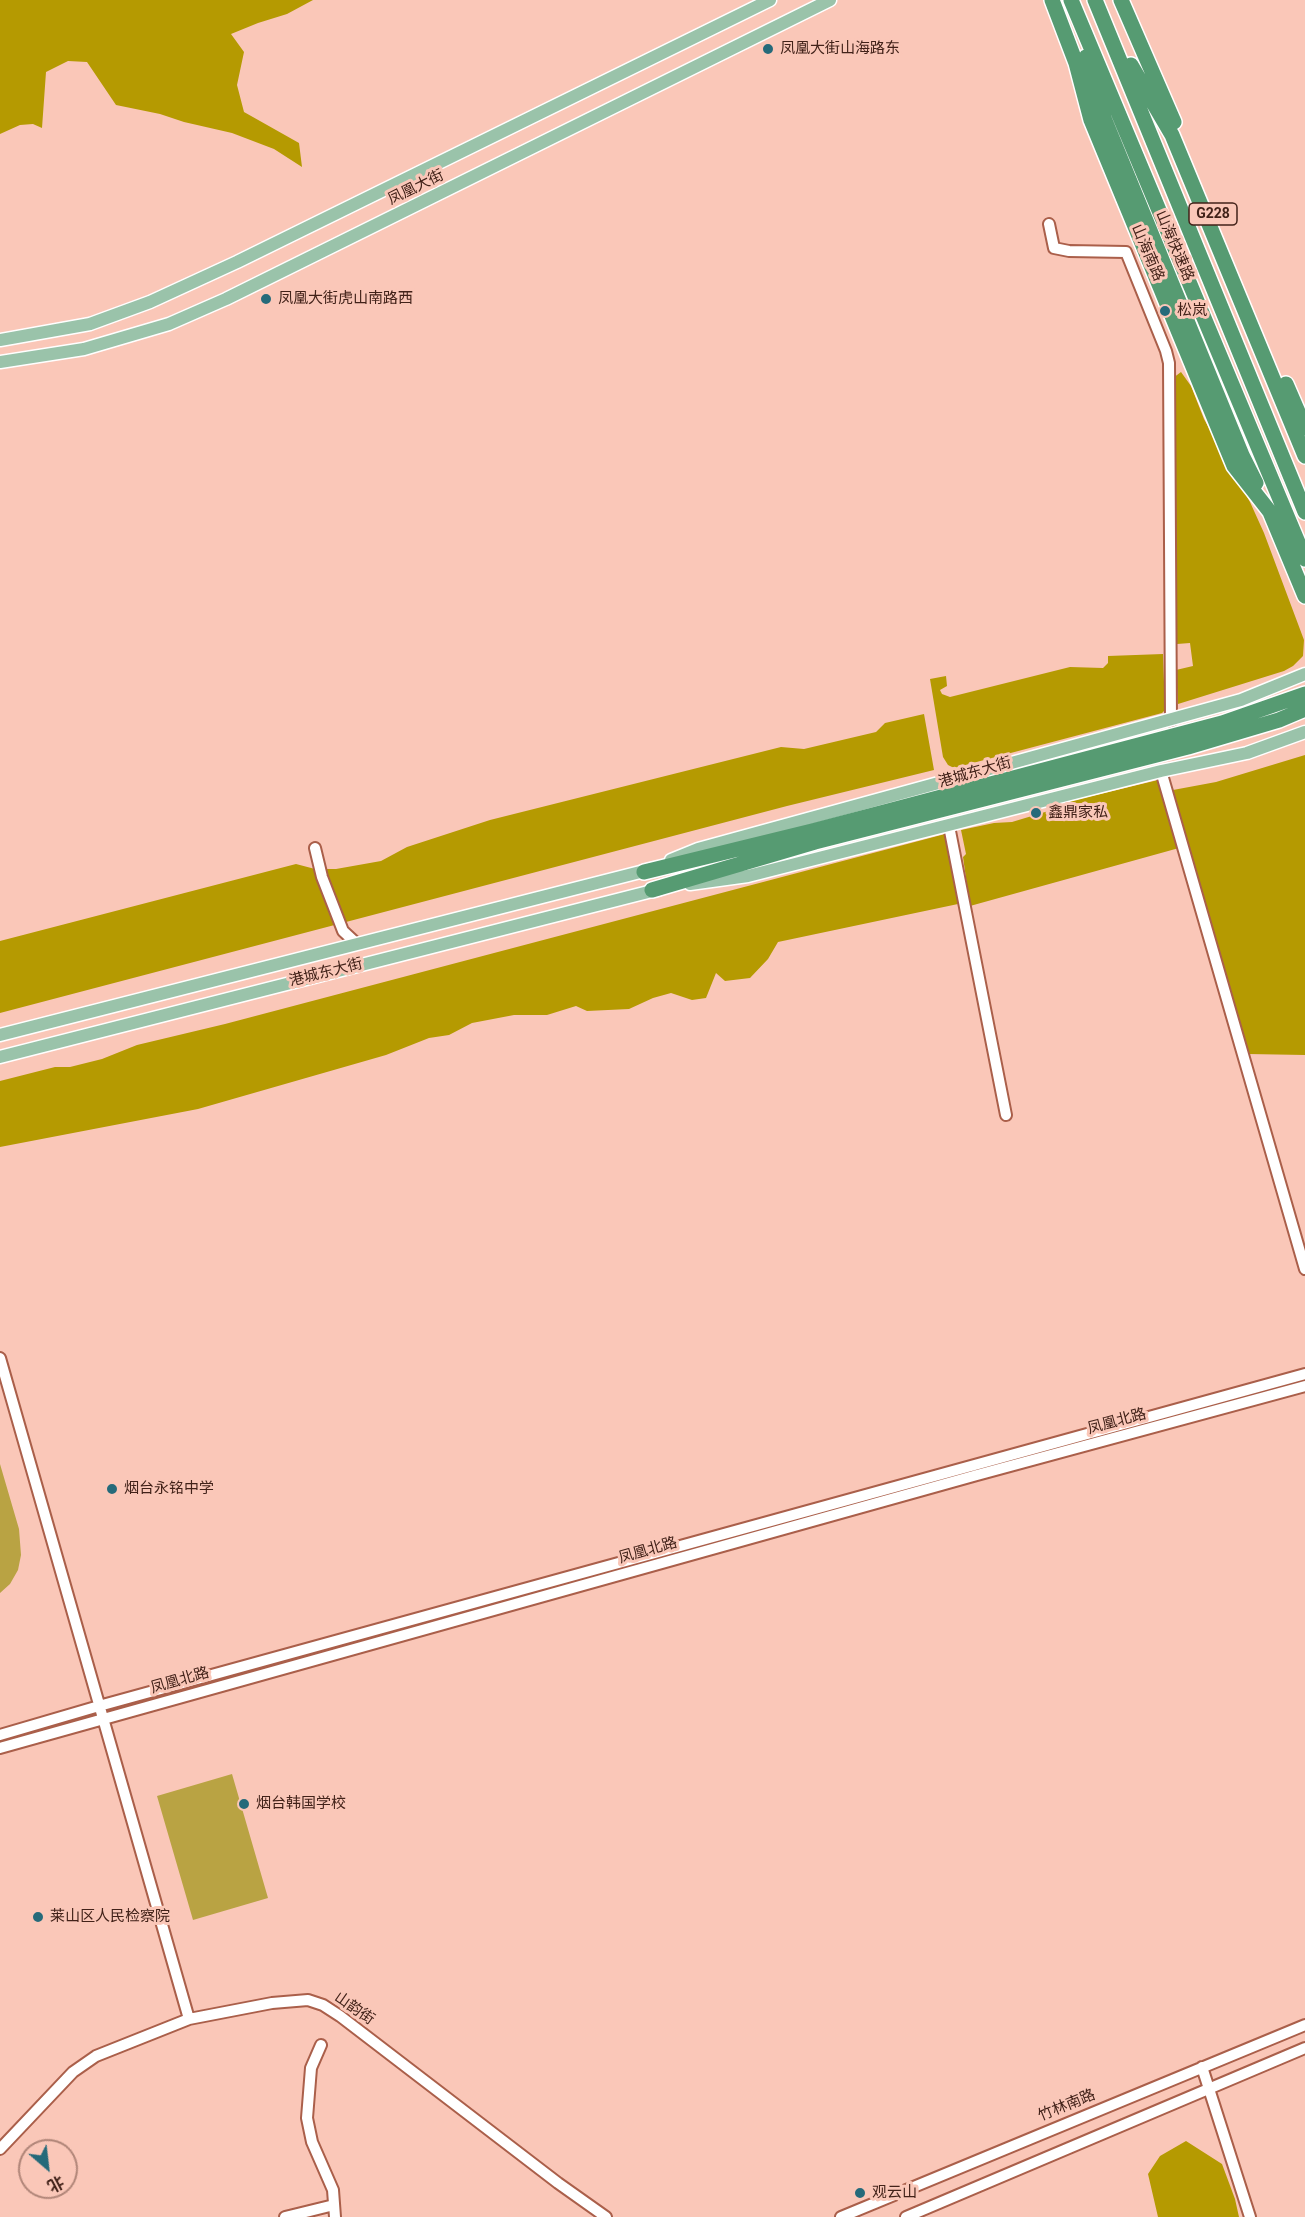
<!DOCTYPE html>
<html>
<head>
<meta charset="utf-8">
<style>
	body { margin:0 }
	#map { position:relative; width:1305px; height:2217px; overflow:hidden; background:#fac7b8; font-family:Roboto,"Noto Sans SC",sans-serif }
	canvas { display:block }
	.north { position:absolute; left:18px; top:2139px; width:60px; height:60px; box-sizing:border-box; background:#fac7b8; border:2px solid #b08578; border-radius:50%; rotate:152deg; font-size:16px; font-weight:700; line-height:24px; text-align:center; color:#422219 }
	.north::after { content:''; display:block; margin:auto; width:21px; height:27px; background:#256a7a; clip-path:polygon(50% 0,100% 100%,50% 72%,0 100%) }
</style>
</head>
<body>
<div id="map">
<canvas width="1305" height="2217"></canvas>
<div class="north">北</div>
</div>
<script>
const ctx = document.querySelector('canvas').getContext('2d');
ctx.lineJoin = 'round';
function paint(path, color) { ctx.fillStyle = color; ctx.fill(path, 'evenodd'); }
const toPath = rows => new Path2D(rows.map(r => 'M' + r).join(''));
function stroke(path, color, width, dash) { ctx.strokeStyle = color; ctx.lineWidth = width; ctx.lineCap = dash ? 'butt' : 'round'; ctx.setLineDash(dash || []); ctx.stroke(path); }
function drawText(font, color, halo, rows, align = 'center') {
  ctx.font = font + ' Roboto,"Noto Sans SC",sans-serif'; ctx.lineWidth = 6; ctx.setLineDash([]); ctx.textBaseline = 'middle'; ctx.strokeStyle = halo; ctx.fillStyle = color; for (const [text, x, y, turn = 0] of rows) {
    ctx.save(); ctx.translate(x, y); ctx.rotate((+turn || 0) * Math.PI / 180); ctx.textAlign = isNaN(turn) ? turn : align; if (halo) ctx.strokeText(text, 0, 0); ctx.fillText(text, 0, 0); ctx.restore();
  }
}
paint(toPath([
	[0,1464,19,1529,21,1555,18,1570,10,1584,0,1593],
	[232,1774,268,1898,193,1920,157,1796]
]), '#b9a343');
paint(toPath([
	[0,0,313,0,287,14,258,23,231,34,244,52,237,85,244,112,299,143,302,167,274,149,232,133,184,122,160,114,116,105,87,62,68,61,46,72,42,128,33,124,20,125,0,134],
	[1181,372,1191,386,1204,419,1250,502,1264,533,1304,640,1303,656,1293,666,1284,671,1178,704,1176,670,1193,666,1190,643,1177,644,1173,378],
	[1163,654,1165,710,1162,713,954,768,948,765,943,757,930,679,946,676,947,686,940,690,942,694,950,697,1070,667,1103,668,1108,663,1108,656],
	[924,714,934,770,787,806,0,1013,0,941,296,864,315,869,336,869,381,861,407,847,490,820,781,747,804,749,876,732,885,723],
	[1305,755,1305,1055,1248,1054,1173,790,1216,782],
	[1158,780,1179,848,970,906,963,857,966,854,961,830,994,823,1012,822,1055,809,1071,801],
	[945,834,958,904,778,942,768,959,750,978,725,981,716,973,706,998,692,1000,671,993,653,998,629,1009,587,1011,576,1006,547,1015,514,1015,472,1023,449,1035,429,1038,386,1055,198,1109,0,1147,0,1081,55,1067,70,1067,102,1059,137,1045,225,1024],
	[1186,2141,1222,2164,1235,2199,1239,2217,1158,2217,1148,2174,1160,2156]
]), '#b59a01');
const minor = toPath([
	[1049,224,1054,248,1069,251,1126,252,1166,351,1169,363,1171,721],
	[1161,771,1305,1269],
	[949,826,1006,1115],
	[315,848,322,877,343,931,357,944],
	[0,1358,189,2019],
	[0,1735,99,1706,1305,1374],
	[0,1748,977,1475,1305,1386],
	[321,2045,311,2068,307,2118,312,2142,333,2190,335,2217],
	[1202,2067,1250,2217],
	[0,2149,73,2072,96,2056,189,2019,272,2003,308,2000,323,2005,340,2016,558,2183,606,2217],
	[285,2217,334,2205],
	[841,2217,1305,2025],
	[906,2217,1305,2048]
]);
const major = toPath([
	[0,340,90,324,150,302,237,262,770,0],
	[0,362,84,349,169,324,226,299,830,0],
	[671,860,698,849,1241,700,1305,674],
	[690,884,748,876,1161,771,1247,753,1305,732],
	[0,1035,652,869],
	[0,1057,660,889]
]);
const highway = toPath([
	[1052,0,1076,63,1091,120,1234,466,1270,512,1305,596],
	[1071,0,1305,559],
	[1095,0,1305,512],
	[1121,0,1174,122],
	[1086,57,1104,118,1242,455,1256,483],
	[1131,65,1172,135,1305,456],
	[1286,384,1305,428],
	[644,872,812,831,1222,723,1305,694],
	[652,890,815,842,1188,747,1279,720,1305,709]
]);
stroke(minor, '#aa5f4a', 14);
stroke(major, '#fff', 15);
stroke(highway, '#fff', 18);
stroke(minor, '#fff', 10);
stroke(major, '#9ac3aa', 12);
stroke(highway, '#569b72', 15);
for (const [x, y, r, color] of [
	[768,49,6,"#256a7a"],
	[266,299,6,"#256a7a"],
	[1165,311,6,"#256a7a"],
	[1036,813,6,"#256a7a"],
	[112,1489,6,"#256a7a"],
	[244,1804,6,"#256a7a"],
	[38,1917,6,"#256a7a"],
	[860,2193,6,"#256a7a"]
]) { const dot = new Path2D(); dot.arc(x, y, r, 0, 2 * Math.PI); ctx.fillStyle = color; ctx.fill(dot); stroke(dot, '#fac7b8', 2); }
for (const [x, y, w] of [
	[1213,214,48]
]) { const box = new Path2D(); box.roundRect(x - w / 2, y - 11, w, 22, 4.5); ctx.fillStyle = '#fac7b8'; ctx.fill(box); stroke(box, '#422219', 1.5); }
drawText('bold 14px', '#422219', null, [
	["G228",1213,214]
]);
drawText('15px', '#422219', '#fac7b8', [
	["凤凰大街山海路东",780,49],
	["凤凰大街虎山南路西",278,299],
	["松岚",1177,311],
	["鑫鼎家私",1048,813],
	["烟台永铭中学",124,1489],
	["烟台韩国学校",256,1804],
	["莱山区人民检察院",50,1917],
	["观云山",872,2193]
], 'left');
drawText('15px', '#422219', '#fac7b8', [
	["凤凰大街",416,188,-26],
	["山海快速路",1174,246,67],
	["山海南路",1147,253,67],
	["港城东大街",975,773,-16],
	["港城东大街",326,973,-14],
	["凤凰北路",1117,1422,-15],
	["凤凰北路",648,1551,-16],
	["凤凰北路",180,1681,-16],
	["山韵街",354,2009,35],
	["竹林南路",1067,2106,-22]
]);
</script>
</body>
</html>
